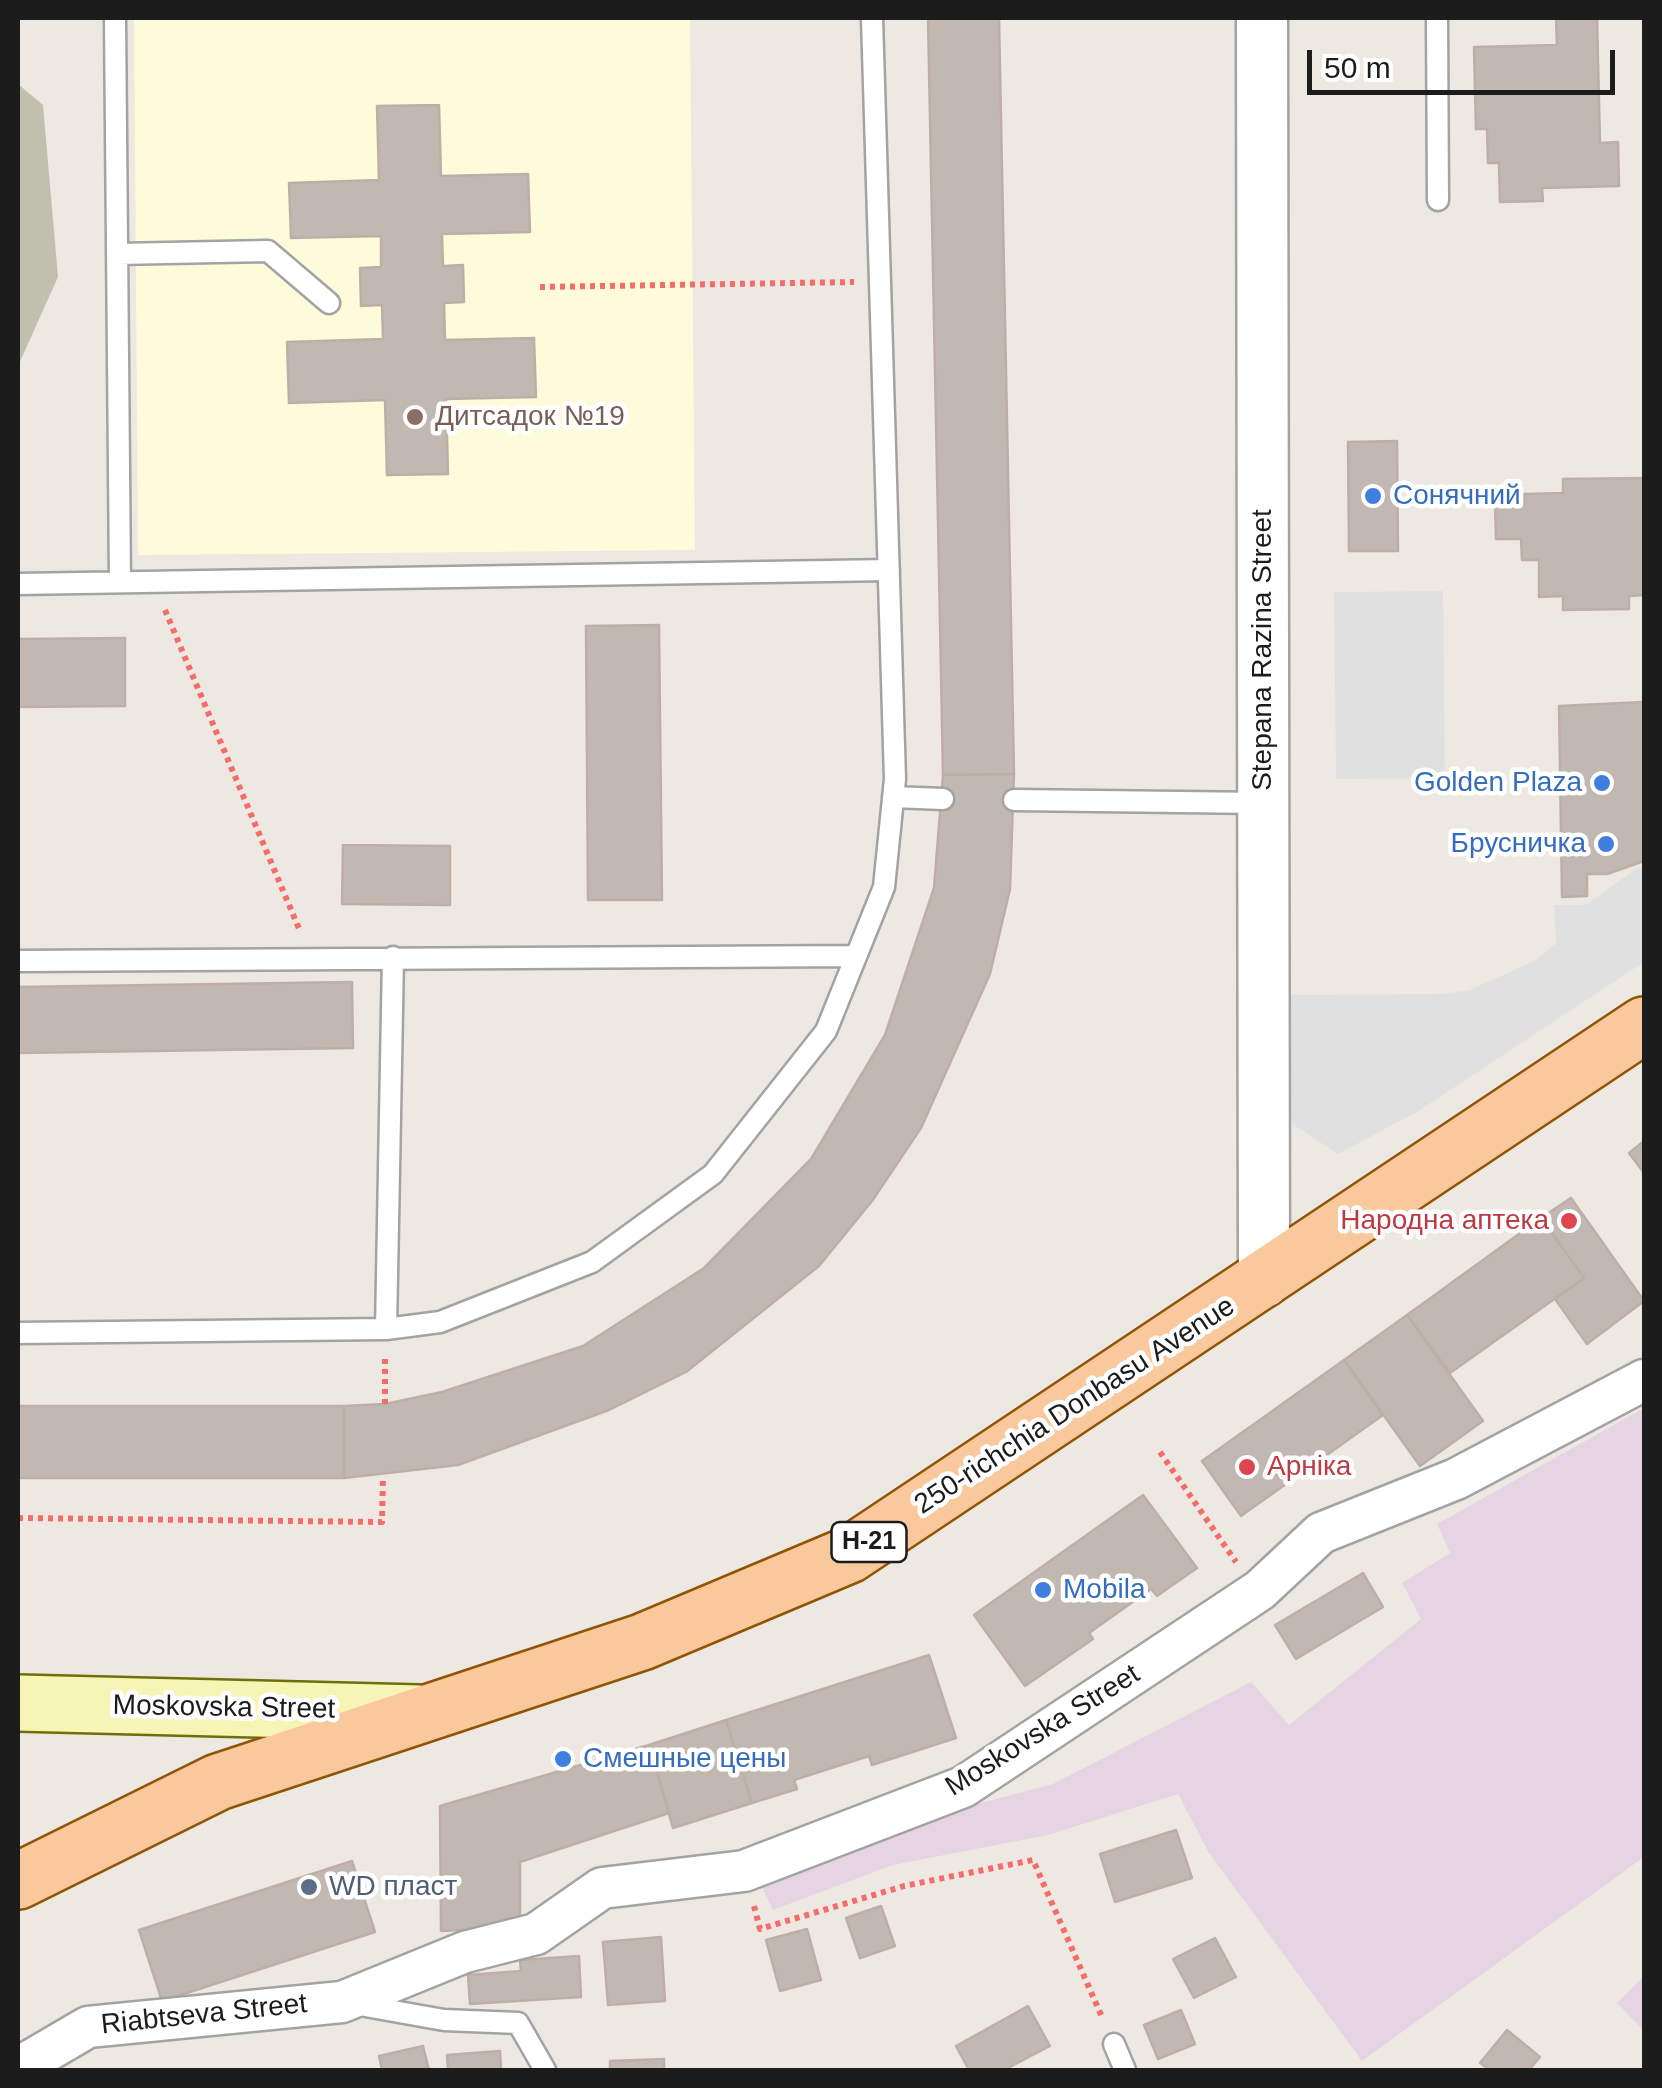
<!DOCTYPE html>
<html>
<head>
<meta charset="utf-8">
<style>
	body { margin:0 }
	#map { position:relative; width:1662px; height:2088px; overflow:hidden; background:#ede9e2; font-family:Helvetica,sans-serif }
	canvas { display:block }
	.frame { position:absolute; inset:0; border:20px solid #1c1c1c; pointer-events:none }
	.scale { position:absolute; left:1307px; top:50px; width:308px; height:45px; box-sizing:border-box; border:5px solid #1c1c1c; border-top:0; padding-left:12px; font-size:30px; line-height:35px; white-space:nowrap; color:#1c1c1c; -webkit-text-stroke:8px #fff; paint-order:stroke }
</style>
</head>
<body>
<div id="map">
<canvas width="1662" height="2088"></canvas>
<div class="frame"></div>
<div class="scale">50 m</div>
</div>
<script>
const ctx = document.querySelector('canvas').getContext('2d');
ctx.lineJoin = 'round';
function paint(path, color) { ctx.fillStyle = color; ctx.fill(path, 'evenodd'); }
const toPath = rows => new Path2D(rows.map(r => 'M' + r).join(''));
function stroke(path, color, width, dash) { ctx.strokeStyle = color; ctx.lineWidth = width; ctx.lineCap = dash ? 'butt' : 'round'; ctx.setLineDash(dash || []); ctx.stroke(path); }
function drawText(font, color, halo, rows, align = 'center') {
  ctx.font = font + ' Helvetica,sans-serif'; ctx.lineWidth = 9; ctx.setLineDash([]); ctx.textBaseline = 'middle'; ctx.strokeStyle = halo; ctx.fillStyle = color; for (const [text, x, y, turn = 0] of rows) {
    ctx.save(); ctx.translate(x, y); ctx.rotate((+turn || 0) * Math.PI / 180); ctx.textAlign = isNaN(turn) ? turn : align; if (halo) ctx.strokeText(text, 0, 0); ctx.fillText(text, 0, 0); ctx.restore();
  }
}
paint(toPath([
	[1644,1408,1644,1857,1362,2061,1209,1853,1178,1794,1048,1835,893,1865,773,1910,760,1883,879,1830,1053,1784,1251,1682,1289,1725,1421,1619,1402,1583,1450,1553,1437,1524],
	[1644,1976,1644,2031,1617,2003]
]), '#e6d4e5');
paint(toPath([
	[134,18,690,18,695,550,138,555]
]), '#fefbdb');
paint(toPath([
	[18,84,43,105,58,277,18,366]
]), '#c1c0ae');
paint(toPath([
	[1443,591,1445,778,1336,779,1334,592],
	[1639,867,1644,875,1644,962,1417,1112,1338,1154,1294,1125,1286,1106,1287,995,1444,994,1470,990,1536,960,1556,943,1554,905,1585,905]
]), '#e0e0e0');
const building = toPath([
	[928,18,999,18,1014,774,943,775,928,18],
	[1556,18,1597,18,1600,143,1618,142,1619,186,1542,188,1543,201,1500,202,1499,163,1488,163,1487,129,1476,129,1474,47,1557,45,1556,18],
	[439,105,441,176,528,174,530,232,442,234,443,266,463,265,464,302,444,303,445,340,534,338,536,397,446,399,448,474,387,475,385,400,289,403,287,342,383,339,382,305,361,306,360,268,381,267,381,236,291,238,289,183,379,180,377,106,439,105],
	[1397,441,1398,551,1349,551,1348,442,1397,441],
	[1644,478,1644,595,1629,596,1629,609,1563,610,1563,596,1539,597,1539,560,1522,560,1521,539,1496,539,1495,504,1524,504,1524,494,1563,493,1563,479,1644,478],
	[659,625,662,900,588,900,586,626,659,625],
	[125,638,125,706,18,707,18,639,125,638],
	[1644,702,1644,861,1607,874,1587,874,1587,896,1562,897,1559,706,1644,702],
	[1014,774,1010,889,990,974,921,1128,872,1201,819,1266,686,1372,609,1410,458,1465,344,1478,344,1406,385,1404,442,1392,583,1346,704,1268,811,1159,885,1035,934,888,943,775,1014,774],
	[343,845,450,846,450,905,342,904,343,845],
	[352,982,353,1048,18,1053,18,987,352,982],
	[1644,1141,1644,1173,1629,1153,1644,1141],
	[1571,1198,1644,1301,1587,1344,1555,1299,1584,1278,1541,1218,1571,1198],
	[1541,1218,1584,1278,1450,1373,1407,1315,1541,1218],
	[1407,1315,1483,1421,1420,1466,1344,1360,1407,1315],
	[1344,1360,1383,1415,1241,1516,1202,1461,1344,1360],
	[18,1406,344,1406,344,1478,18,1478,18,1406],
	[1143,1495,1197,1568,1157,1596,1151,1589,1089,1633,1093,1639,1025,1686,974,1615,1143,1495],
	[1363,1573,1383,1607,1296,1659,1275,1625,1363,1573],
	[929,1655,956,1738,872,1765,869,1756,794,1780,797,1789,752,1803,726,1720,929,1655],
	[726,1720,752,1803,673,1828,649,1745,726,1720],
	[649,1745,669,1813,520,1862,520,1927,441,1931,440,1806,649,1745],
	[1176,1830,1192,1878,1115,1902,1100,1854,1176,1830],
	[352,1861,375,1932,162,2001,139,1930,352,1861],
	[881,1906,895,1946,860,1958,846,1918,881,1906],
	[807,1929,821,1980,780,1991,766,1940,807,1929],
	[661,1937,665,2001,608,2005,603,1942,661,1937],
	[1215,1938,1236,1977,1194,1998,1173,1959,1215,1938],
	[579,1956,581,1997,470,2004,468,1975,521,1971,520,1960,579,1956],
	[1028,2006,1050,2046,1004,2070,969,2070,956,2046,1028,2006],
	[1181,2010,1195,2044,1158,2059,1144,2025,1181,2010],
	[1507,2030,1540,2057,1529,2070,1490,2070,1480,2063,1507,2030],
	[423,2046,429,2070,382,2070,379,2056,423,2046],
	[500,2051,501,2070,448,2070,447,2055,500,2051],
	[664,2059,664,2070,610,2070,610,2061,664,2059]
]);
paint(building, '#c2b8b2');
stroke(building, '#beaea5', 2.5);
const service = toPath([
	[115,18,120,582],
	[1437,18,1438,200],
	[117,254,268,251,329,303],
	[18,584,889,570],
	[893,797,943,799],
	[1014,800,1262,803],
	[18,961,856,956],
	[386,1329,393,957],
	[18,1333,386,1329,440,1322,592,1262,713,1174,826,1031,884,887,895,779,872,18],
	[354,2004,444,2020,518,2023,545,2070],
	[1114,2044,1125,2070]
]);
const minor = toPath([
	[18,2068,88,2027,342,2002,465,1952,536,1934,602,1888,744,1871,963,1787,1260,1590,1321,1533,1456,1479,1644,1380]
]);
const tertiary = toPath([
	[1262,18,1264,1282]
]);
const secondary = toPath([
	[18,1703,419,1713]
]);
const primary = toPath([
	[18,1881,218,1782,642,1642,849,1555,1644,1025]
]);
stroke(service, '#a3a3a3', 25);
stroke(minor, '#a3a3a3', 45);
stroke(tertiary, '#a3a3a3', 55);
stroke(secondary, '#6d6f08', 60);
stroke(primary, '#905504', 60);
stroke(toPath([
	[540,287,854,282],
	[165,610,300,931],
	[385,1404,385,1355],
	[1160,1452,1236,1562],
	[18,1518,382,1522,383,1476],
	[754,1906,760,1929,904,1886,1033,1860,1102,2017]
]), '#f56d6b', 6, [5, 5]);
stroke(service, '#fff', 20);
stroke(minor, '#fff', 40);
stroke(tertiary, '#fff', 50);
stroke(secondary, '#f7f5b6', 55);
stroke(primary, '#f9c89c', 55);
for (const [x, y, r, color] of [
	[415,417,10,"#8d6e63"],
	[1373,496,10,"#3f7fe0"],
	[1602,783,10,"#3f7fe0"],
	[1606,844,10,"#3f7fe0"],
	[1569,1221,10,"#e0444e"],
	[1247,1467,10,"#e0444e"],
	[1043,1590,10,"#3f7fe0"],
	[563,1759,10,"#3f7fe0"],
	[309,1887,10,"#5c6f8a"]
]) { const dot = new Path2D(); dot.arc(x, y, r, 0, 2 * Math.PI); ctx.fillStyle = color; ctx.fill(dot); stroke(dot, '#fff', 4); }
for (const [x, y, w] of [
	[869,1542,75]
]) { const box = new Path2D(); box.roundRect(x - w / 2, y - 20, w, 40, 8); ctx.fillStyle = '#fff'; ctx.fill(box); stroke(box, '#1c1c1c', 2.5); }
drawText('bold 25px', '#1c1c1c', null, [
	["Н-21",869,1542]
]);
drawText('28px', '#785e54', '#fff', [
	["Дитсадок №19",435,417]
], 'left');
drawText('28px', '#366cbe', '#fff', [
	["Сонячний",1393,496],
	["Golden Plaza",1582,783,"right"],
	["Брусничка",1586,844,"right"],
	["Mobila",1063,1590],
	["Смешные цены",583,1759]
], 'left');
drawText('28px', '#1c1c1c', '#fff', [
	["Stepana Razina Street",1263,650,-90],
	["250-richchia Donbasu Avenue",1075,1406,-33],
	["Moskovska Street",224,1708,1],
	["Moskovska Street",1043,1731,-32],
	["Riabtseva Street",204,2015,-6]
]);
drawText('28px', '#be3a42', '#fff', [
	["Народна аптека",1549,1221],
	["Арніка",1267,1467,"left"]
], 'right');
drawText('28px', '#4e5e75', '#fff', [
	["WD пласт",329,1887]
], 'left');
</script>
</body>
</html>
